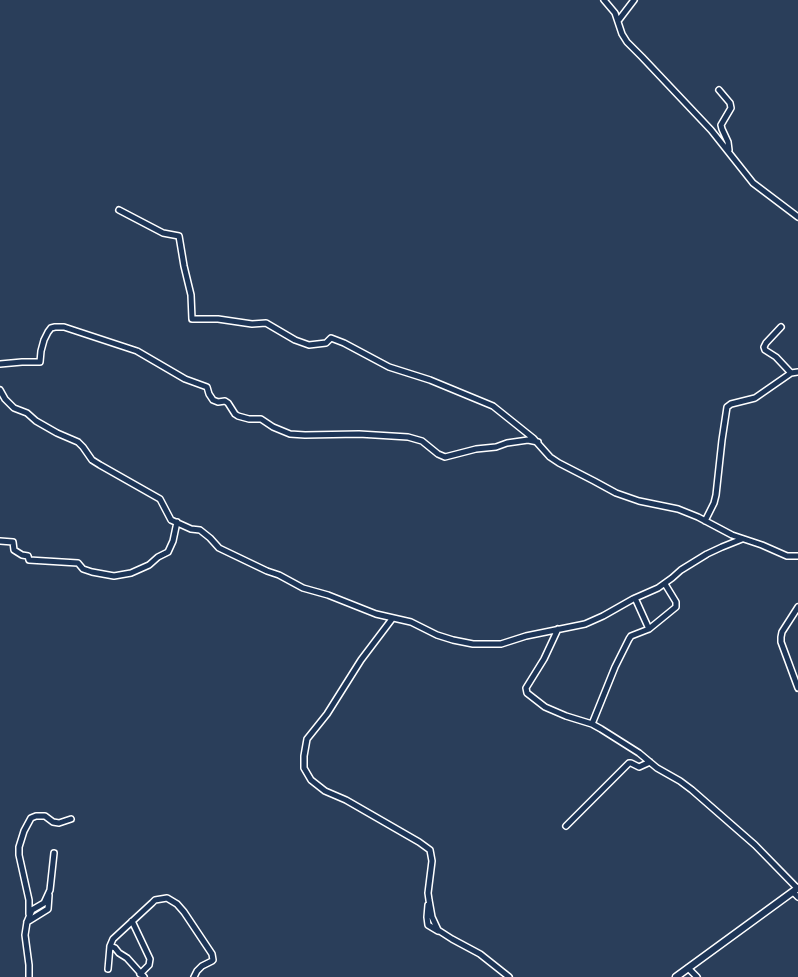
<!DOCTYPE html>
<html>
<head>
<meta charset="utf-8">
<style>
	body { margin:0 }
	canvas { display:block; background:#2a3e5a }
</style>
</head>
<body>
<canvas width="798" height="977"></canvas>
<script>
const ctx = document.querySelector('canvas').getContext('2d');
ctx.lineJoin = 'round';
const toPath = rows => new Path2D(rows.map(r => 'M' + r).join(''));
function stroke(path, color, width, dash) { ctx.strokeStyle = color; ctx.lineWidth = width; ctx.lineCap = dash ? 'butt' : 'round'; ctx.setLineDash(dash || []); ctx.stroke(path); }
const minor = toPath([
	[604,0,615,13,622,34,627,42,642,57,711,130,753,183,798,217],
	[618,21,634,0],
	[719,90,730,103,731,108,721,125,722,129,728,142,729,150],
	[119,210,163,233,179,236,184,266,191,295,192,319,218,319,252,324,266,323,295,340,309,345,326,343,331,338,344,343,389,367,430,380,493,406,533,438,550,457,559,463,594,481,616,493,639,501,678,509,698,517,732,535,762,545,787,556,798,556],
	[781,327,766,343,764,347,765,350,776,357,791,373,798,372],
	[0,364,22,362,40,362,41,351,44,340,48,332,51,328,55,327,64,327,137,351,185,379,207,387,209,394,213,400,218,402,225,401,228,403,235,414,238,416,249,419,261,419,273,427,290,434,305,435,359,434,408,437,422,441,438,454,445,457,476,449,496,447,507,443,528,440,538,442],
	[0,390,5,399,14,408,27,413,36,421,57,433,78,442,83,447,92,460,100,465,160,499,171,520,191,529,200,530,210,538,219,548,267,571,279,575,303,588,328,595,376,614,411,622,437,635,453,640,473,644,501,644,526,636,585,624,603,616,633,599,658,588,672,578,681,570,707,554,722,547,742,539],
	[705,521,714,503,716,495,722,440,727,407,731,404,755,398,791,373],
	[0,541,13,542,14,550,22,555,28,556,29,560,78,563,83,569,92,572,114,576,131,573,149,565,158,557,168,552,173,541,177,522],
	[635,598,649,629],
	[798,607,782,632,781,637,781,642,798,688],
	[392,619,361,660,327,714,307,739,304,756,304,768,311,780,325,791,346,800,419,842,430,850,432,861,428,893,429,900,432,917,438,930,452,939,480,954,509,977],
	[558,629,544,659,526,688,527,693,545,707,566,716,592,724,601,729,639,753,657,768,680,781,692,790,755,845,797,888],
	[592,724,615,667,629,639,631,636,649,629,676,607,676,602,665,584],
	[566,826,629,763,631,763,639,767,650,762],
	[793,892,798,897],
	[428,905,427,917,428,925,438,931],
	[29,914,29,900,19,855,19,847,24,831,31,818,36,816,45,816,53,822,59,823,71,819],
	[132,921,150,959,149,965,140,974],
	[27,922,48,909,49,895],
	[110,946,115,948,119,953,127,958,144,977],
	[688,968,697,977],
	[108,969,110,946,113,939,152,903,155,900,167,898,177,904,184,912,212,954,213,960,212,961,202,966,197,971,194,977],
	[29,977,29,965,25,935,27,922,32,910,44,903,50,890,54,853]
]);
const tertiary = toPath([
	[676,977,798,888]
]);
stroke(minor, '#fff', 8);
stroke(tertiary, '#fff', 9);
stroke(minor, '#1d3557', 5);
stroke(tertiary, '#1d3557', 6);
</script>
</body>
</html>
